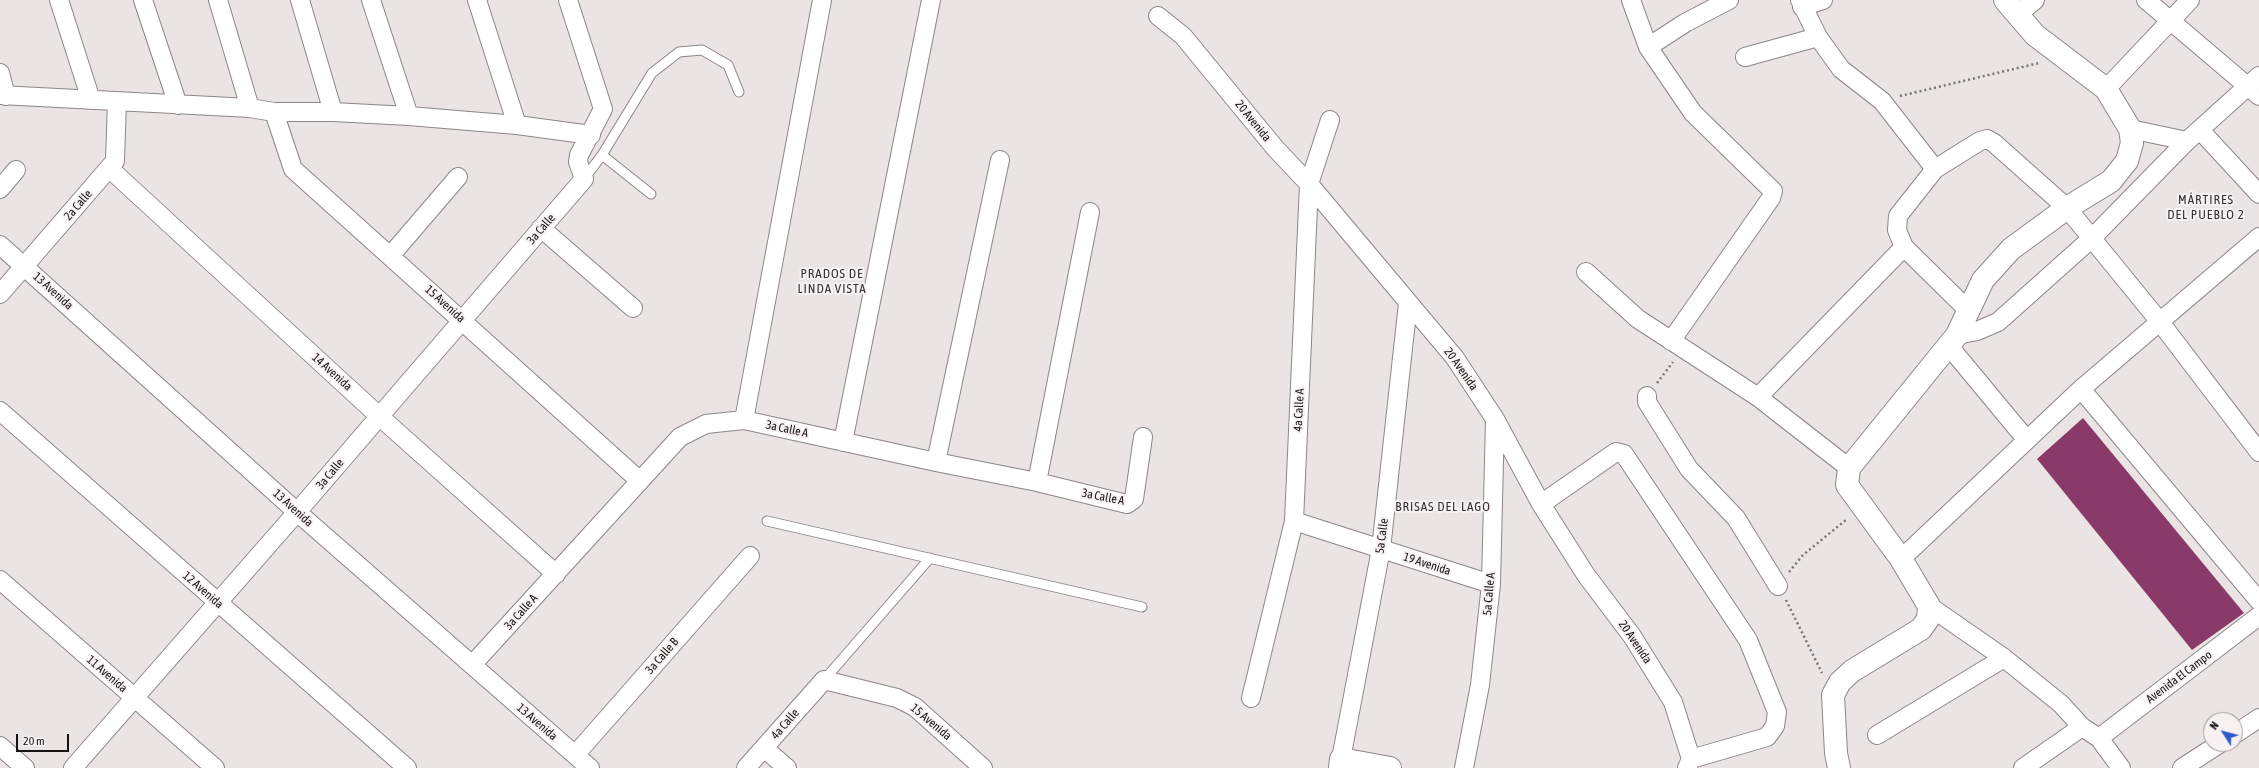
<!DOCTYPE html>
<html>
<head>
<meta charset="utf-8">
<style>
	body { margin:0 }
	#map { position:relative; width:2259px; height:768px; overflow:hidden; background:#ebe4e5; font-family:"Asap Condensed",sans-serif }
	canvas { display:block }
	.north { position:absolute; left:2203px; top:712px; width:40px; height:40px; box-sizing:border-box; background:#f8f1f2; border:1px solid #9d9899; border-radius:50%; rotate:306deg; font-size:11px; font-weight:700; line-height:16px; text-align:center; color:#151313 }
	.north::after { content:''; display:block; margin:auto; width:14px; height:18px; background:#2c59c8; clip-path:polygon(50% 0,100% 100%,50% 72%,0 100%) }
	.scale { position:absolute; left:16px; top:734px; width:53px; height:18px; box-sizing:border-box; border:2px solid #151313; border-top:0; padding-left:5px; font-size:12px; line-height:14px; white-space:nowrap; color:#151313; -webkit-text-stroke:3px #f8f1f2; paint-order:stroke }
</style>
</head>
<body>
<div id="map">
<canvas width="2259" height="768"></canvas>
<div class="north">N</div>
<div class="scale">20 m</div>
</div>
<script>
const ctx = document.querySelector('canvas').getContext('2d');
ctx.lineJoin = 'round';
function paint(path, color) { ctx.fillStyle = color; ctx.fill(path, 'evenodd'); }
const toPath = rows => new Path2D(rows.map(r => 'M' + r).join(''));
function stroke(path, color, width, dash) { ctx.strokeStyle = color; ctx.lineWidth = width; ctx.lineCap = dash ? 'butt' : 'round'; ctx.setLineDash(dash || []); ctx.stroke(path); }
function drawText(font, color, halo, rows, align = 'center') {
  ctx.font = font + ' "Asap Condensed",sans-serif'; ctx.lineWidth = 4; ctx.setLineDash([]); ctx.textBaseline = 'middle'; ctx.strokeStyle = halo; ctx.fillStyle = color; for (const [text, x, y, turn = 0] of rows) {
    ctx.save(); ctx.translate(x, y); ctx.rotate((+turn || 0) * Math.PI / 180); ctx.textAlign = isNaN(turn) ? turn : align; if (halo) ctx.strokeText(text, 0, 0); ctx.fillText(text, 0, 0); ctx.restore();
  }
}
paint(toPath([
	[2083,418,2244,613,2192,650,2037,459]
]), '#893a68');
const lane = toPath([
	[602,155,651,194],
	[584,179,602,155,652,73,679,52,702,50,728,65,739,92],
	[767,521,1142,607],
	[824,680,930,558]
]);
const street = toPath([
	[59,0,91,100],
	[143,0,178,105],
	[218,0,250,108],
	[300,0,333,112],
	[371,0,409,116],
	[477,0,517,125],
	[1631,0,1648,47,1693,113,1773,191,1771,198,1671,341],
	[1800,0,1818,37,1841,69,1882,101,1935,169],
	[2146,0,2259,96],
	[1802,7,1823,0],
	[2017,15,2035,0],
	[1158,16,1183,36,1275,148,1309,184,1455,358,1495,419,1541,504,1586,575,1632,636,1673,702,1691,759,1687,768],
	[1648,47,1685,23,1729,0],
	[1745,57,1818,37],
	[0,73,6,96],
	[2106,89,2190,0],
	[0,95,250,108,274,112,333,112,409,116,517,125,591,135],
	[274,112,293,169,640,481],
	[2130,129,2187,141],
	[2200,130,2259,194],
	[110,169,379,416,556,574],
	[0,189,16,170],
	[541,228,633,308],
	[0,245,297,512,590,768],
	[391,255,458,177],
	[1586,272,1638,319,1758,397,1849,468],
	[0,294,115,161,117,101],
	[1969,311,1904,247,1897,230,1898,216,1935,169,1980,141,1987,139,1994,143,2067,208,2160,322,2259,452],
	[1957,335,1977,331,1998,322,2092,238,2187,141,2259,76],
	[1948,345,2026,439],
	[2081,389,2259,601],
	[1647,396,1647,402,1689,469,1736,518,1778,586],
	[1758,397,1904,247],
	[0,411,407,768],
	[744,420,822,0],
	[843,442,931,0],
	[936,462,1000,160],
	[1037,482,1090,212],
	[1541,504,1616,452,1624,454,1748,640,1777,712,1775,726,1767,737,1691,759],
	[1294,521,1491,584],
	[1901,559,2081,389,2259,237],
	[0,580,215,768],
	[1929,606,2004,658,2061,704,2082,727,2099,738,2121,768],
	[472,665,680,437,706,424,744,420,936,462,1037,482,1127,504,1134,499,1143,437],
	[1251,698,1294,521,1309,184,1330,120],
	[2235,734,2259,718],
	[1877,735,2004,658],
	[2099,738,2259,616],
	[0,746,25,768],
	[764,748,787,768],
	[575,755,750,556],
	[1341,759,1381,549,1408,303],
	[73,768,297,512,584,179,578,162,579,155,603,109,568,0],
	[746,768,824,680,897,698,915,707,983,768],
	[1464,768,1480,685,1491,584,1495,419],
	[2023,768,2082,727],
	[2182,768,2219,744]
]);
const secondary = toPath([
	[1340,768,1341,759,1390,768],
	[1839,768,1836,753,1833,695,1840,682,1852,671,1921,629,1928,619,1929,606,1901,559,1847,485,1849,468,1957,335,1983,280,2011,249,2067,208,2111,181,2127,161,2132,143,2130,129,2106,89,2035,35,2005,0]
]);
stroke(lane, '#8c8687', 11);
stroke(street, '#8c8687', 20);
stroke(secondary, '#8c8687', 24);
stroke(toPath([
	[1900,96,2039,63],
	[1657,383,1673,362],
	[1789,572,1803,555,1847,519],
	[1786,600,1822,673]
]), '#787474', 2.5, [2, 3]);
stroke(lane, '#fff', 9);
stroke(street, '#fff', 18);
stroke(secondary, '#fff', 22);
drawText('12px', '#151313', '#f8f1f2', [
	["20 Avenida",1253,121,51],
	["2a Calle",78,205,-49],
	["3a Calle",541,229,-49],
	["13 Avenida",53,291,42],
	["15 Avenida",445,304,42],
	["20 Avenida",1461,369,55],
	["14 Avenida",332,372,42],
	["4a Calle A",1299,410,-87],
	["3a Calle A",787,429,12],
	["3a Calle",330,474,-50],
	["3a Calle A",1103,497,11],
	["13 Avenida",293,508,42],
	["5a Calle",1382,536,-83],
	["19 Avenida",1427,564,18],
	["12 Avenida",203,590,41],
	["5a Calle A",1489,594,-85],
	["3a Calle A",521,612,-48],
	["20 Avenida",1635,642,56],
	["3a Calle B",662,656,-49],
	["11 Avenida",107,674,41],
	["Avenida El Campo",2179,677,-37],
	["13 Avenida",537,722,41],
	["15 Avenida",931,722,40],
	["4a Calle",785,724,-49]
]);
ctx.letterSpacing = '1px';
drawText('13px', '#352f30', '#f8f1f2', [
	["MÁRTIRES",2206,200],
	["DEL PUEBLO 2",2206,215],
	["PRADOS DE",832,274],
	["LINDA VISTA",832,289],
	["BRISAS DEL LAGO",1443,507]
]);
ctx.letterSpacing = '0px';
</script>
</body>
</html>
